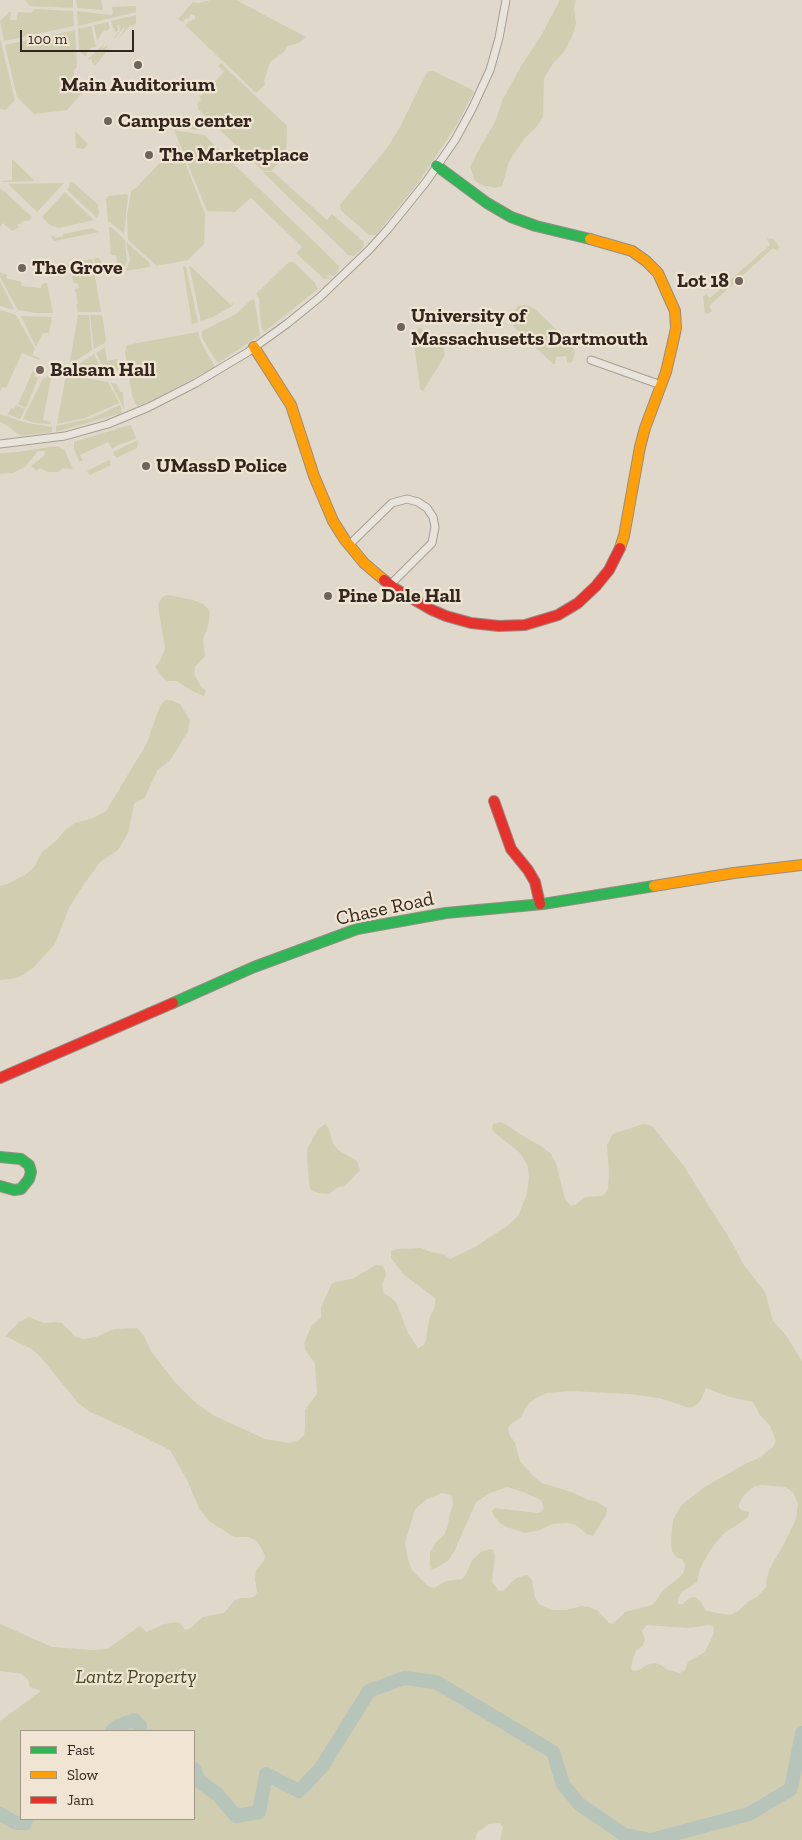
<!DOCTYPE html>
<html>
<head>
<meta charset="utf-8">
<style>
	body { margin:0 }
	#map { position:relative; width:802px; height:1840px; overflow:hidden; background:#e0d8cb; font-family:"Zilla Slab",serif }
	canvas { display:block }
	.legend { position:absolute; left:20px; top:1730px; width:175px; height:90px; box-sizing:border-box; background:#f0e4d2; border:1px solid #a4988a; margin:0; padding:6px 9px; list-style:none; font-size:15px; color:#32261e }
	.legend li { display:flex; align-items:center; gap:10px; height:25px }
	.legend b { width:25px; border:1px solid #a4988a }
	.scale { position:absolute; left:20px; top:30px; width:114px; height:22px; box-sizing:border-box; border:2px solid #32261e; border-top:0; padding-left:6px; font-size:15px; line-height:18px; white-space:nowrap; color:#32261e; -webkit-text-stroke:4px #f0e4d2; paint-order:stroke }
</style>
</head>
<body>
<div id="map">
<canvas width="802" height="1840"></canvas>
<ul class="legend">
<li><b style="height:6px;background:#30b455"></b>Fast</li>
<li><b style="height:6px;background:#ff9f0a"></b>Slow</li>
<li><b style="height:6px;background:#e5322d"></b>Jam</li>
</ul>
<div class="scale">100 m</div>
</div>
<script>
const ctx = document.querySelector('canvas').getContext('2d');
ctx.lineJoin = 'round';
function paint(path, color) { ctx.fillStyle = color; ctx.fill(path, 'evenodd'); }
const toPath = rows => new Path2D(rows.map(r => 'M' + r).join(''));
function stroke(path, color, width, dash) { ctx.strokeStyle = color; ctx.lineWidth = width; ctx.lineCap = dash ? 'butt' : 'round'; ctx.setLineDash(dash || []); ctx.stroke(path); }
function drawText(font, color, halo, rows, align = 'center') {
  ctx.font = font + ' "Zilla Slab",serif'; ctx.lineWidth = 4.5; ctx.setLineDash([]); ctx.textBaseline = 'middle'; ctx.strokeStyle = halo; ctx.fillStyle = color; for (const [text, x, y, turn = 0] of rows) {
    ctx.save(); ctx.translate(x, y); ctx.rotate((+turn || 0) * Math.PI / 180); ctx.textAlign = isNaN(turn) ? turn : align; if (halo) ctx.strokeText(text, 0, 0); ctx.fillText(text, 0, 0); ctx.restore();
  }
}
paint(toPath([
	[25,0,73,0,73,8,30,6],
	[76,0,101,0,103,10,77,8],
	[211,0,236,0,306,37,299,43,287,46,284,52,270,62,264,81,265,84,256,93,185,25,190,21,195,19,195,16,191,14,189,18,185,19,183,22,178,19,193,2,198,3],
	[560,0,576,0,574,8,576,24,572,37,564,52,554,62,544,78,543,117,537,126,525,138,513,155,509,162,502,186,495,188,482,185,475,181,470,167,478,151,495,122,503,99,520,68,542,34],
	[136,6,136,12,78,26,77,11,111,15,113,13,112,7],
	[35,9,73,11,74,26,4,41,0,21,9,12,11,12,10,20,17,20,18,12,31,13],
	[136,15,136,23,132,27,131,25,117,40,124,31,124,27,115,38,114,37,120,31,119,25,117,25,118,30,112,35,115,32,111,21],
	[108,22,110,28,107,31,104,30,97,41,94,25],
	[91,26,96,47,91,48,87,52,86,57,79,51,78,29],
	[75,30,77,67,74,70,74,81,84,91,67,110,34,114,17,97,5,45],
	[0,39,15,100,6,110,0,109],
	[105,43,101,49,107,45,108,46,102,54,110,47,95,66,93,64,98,59,92,63,92,58,89,60,88,59],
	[221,63,287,126,286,155,271,171,263,171,198,109,197,103,201,100,199,95,201,96,224,72,218,66],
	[433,71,471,89,474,92,456,126,418,183,376,235,369,235,344,213,341,210,340,205,387,148,399,129,426,74,429,71],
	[173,116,184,116,198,130,172,126,169,120],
	[174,130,204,135,336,263,339,266,338,272,334,276,327,275,326,276,332,278,324,279,296,253,302,247,251,198,235,212,207,211],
	[75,131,88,144,84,149,76,148],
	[178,144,205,214,204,244,188,260,157,266,128,240,127,215,130,198,131,191,136,188],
	[12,159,35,181,3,182,3,181,12,180],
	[263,172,273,172,327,220,332,214,364,242,363,248,353,256,348,255],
	[70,182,73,182,98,205,99,213,97,218,67,190,69,187],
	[64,183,37,212,8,184],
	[0,189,4,191,32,217,29,221,18,221,22,221,22,223,17,225,19,227,12,231,3,223,0,227],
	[65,192,94,220,59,228,50,225,42,217],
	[127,194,128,196,124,234,110,222,108,222,106,199,108,196],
	[109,227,111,227,125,240,127,261,122,272,112,273,111,264,117,263,116,255,111,255],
	[93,228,99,232,54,241,50,235,54,236,55,238,63,236,63,234],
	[767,238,773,239,777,244,779,247,778,251,773,248,709,306,712,311,708,314,705,313,703,297,706,294,710,298,770,245],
	[126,242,149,262,150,267,126,271,130,260],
	[94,258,99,258,103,264,104,273,103,275,97,276],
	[92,259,101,312,78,312,76,305,78,303,75,289,79,288,78,283,74,284,71,272,76,270,75,268,65,270,63,265],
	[289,262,294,262,315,283,318,289,264,332,261,326,259,298,256,294],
	[189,265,231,305,235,301,232,306,213,317,201,321],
	[183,266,186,267,198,322,192,324],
	[0,272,7,275,6,278,22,282,21,286,41,288,42,284,47,283,53,313,36,313,18,310,0,277],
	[0,281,14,309,14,310,0,306],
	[253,298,255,302,260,335,220,362,217,362,202,338,202,331,236,314],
	[526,305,536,310,571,343,575,353,572,362,567,363,566,356,556,357,555,364,553,364,514,327,511,319,512,314,518,306],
	[0,310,16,315,35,349,32,355,40,358,39,360,22,353,6,388,2,387,0,392],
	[78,315,89,315,92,350,74,362,70,361],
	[90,315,102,315,106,340,105,343,94,349],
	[21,316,52,317,49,333,43,333,36,347],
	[420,327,444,349,445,355,423,391,420,389,413,335],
	[198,332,201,342,215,367,155,399,138,406,136,405,132,395,125,352,127,345],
	[105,347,107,361,117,359,119,370,116,371,116,376,107,374,96,353],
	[94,354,104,374,72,369,72,368],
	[33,371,36,372,34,376,38,378,26,408,18,404],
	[66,375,108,382,119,403,85,418,57,424],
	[47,376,51,377,43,420,51,422,51,424,35,423,23,419,43,378,45,378],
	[111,383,116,384,120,392,123,392,124,409],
	[16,405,25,409,20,419,8,414,11,408,14,409],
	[120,405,122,413,56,432,56,426,92,418],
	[0,414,23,422,52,427,52,432,21,436,0,421],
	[129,425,131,426,136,437,135,439,118,445,112,449,108,442,80,455,83,461,79,461,74,449,74,442],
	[138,440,137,448,116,458,113,452],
	[57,446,65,451,73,469,63,468,58,472,48,472,40,468,37,471,31,466,43,457,46,451,38,451,25,467,13,473,0,474,0,453,17,452],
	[109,460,111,465,90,475,87,471],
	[168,595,193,600,203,604,208,609,210,614,208,626,203,639,205,656,195,667,194,674,201,687,206,691,204,696,192,691,177,681,168,681,164,679,155,667,161,659,165,648,158,606,161,599,164,596],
	[166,700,171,700,180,704,190,720,188,731,178,748,170,760,157,771,145,797,134,804,128,833,118,850,100,862,82,887,69,908,55,944,34,967,26,973,17,978,0,980,0,886,7,884,25,875,34,867,42,852,57,840,65,830,75,823,93,818,106,811,147,743,158,711,161,704],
	[501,1122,507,1125,521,1135,541,1146,551,1154,556,1163,565,1199,571,1206,575,1205,585,1197,602,1196,605,1194,608,1189,609,1173,607,1145,613,1134,643,1124,649,1125,653,1127,683,1165,733,1244,743,1264,765,1292,773,1321,786,1335,802,1361,802,1840,500,1840,503,1827,500,1823,489,1824,477,1833,475,1840,0,1840,0,1721,41,1691,30,1687,28,1680,22,1674,0,1671,0,1624,52,1647,93,1650,107,1649,140,1626,146,1632,165,1624,177,1622,180,1623,185,1630,189,1629,203,1617,224,1613,235,1600,240,1598,250,1598,255,1596,257,1592,255,1579,256,1571,264,1561,265,1556,262,1549,257,1541,249,1537,234,1537,209,1521,200,1510,187,1480,170,1450,124,1427,90,1412,78,1403,40,1356,32,1349,5,1336,19,1322,29,1317,44,1323,55,1322,62,1323,76,1337,83,1339,96,1337,114,1329,137,1328,144,1336,152,1353,175,1382,197,1404,213,1415,265,1439,289,1443,299,1440,304,1435,305,1429,305,1410,317,1394,315,1364,305,1349,304,1343,312,1325,321,1318,321,1307,332,1283,354,1278,376,1265,383,1266,386,1274,382,1286,383,1292,396,1302,408,1333,418,1348,424,1345,426,1340,429,1320,435,1306,435,1298,403,1274,391,1258,391,1251,397,1249,421,1248,431,1252,443,1254,450,1259,475,1247,507,1226,518,1216,527,1194,529,1178,528,1166,520,1153,495,1133,492,1129,493,1124],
	[706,1388,730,1397,753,1402,760,1415,770,1426,776,1441,773,1447,759,1458,745,1464,703,1488,684,1503,679,1509,673,1520,671,1541,672,1551,676,1557,683,1560,685,1566,684,1571,681,1576,662,1591,656,1601,652,1605,625,1612,613,1624,609,1623,598,1611,589,1607,582,1606,566,1610,551,1610,539,1604,535,1597,532,1580,527,1575,516,1578,504,1590,499,1591,492,1582,495,1556,493,1550,490,1549,481,1552,473,1559,465,1576,462,1579,446,1581,434,1588,428,1586,412,1570,408,1560,405,1543,415,1509,427,1499,442,1493,452,1495,453,1505,450,1513,447,1529,444,1535,436,1542,430,1553,430,1565,432,1570,448,1561,454,1552,476,1502,490,1493,507,1487,523,1492,541,1500,544,1508,542,1511,538,1513,495,1508,492,1511,494,1516,500,1523,507,1527,525,1533,540,1530,552,1524,568,1523,576,1525,587,1534,593,1536,595,1533,606,1515,607,1508,595,1501,588,1500,574,1493,542,1483,533,1476,520,1461,515,1443,509,1434,508,1428,511,1424,521,1417,528,1404,536,1398,547,1393,571,1391,630,1394,659,1398,690,1408,696,1405,701,1400],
	[762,1485,785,1487,793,1492,798,1504,796,1519,784,1544,771,1566,767,1577,766,1587,757,1597,749,1601,738,1611,730,1615,706,1611,701,1602,696,1597,690,1598,682,1604,678,1604,678,1598,682,1592,697,1582,700,1569,709,1552,722,1535,748,1517,749,1513,748,1511,741,1510,738,1506,744,1495,755,1486],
	[647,1625,688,1628,710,1625,713,1627,714,1633,705,1652,688,1662,685,1670,680,1673,668,1670,661,1665,655,1663,646,1665,639,1670,634,1671,631,1669,632,1662,636,1651,642,1646,645,1640,642,1631],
	[21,1731,194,1731,194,1819,21,1819],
	[325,1124,329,1129,333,1144,338,1150,357,1161,360,1170,345,1186,338,1187,329,1194,318,1193,310,1189,309,1183,307,1155,308,1147,318,1129]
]), '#d0cdb0');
stroke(toPath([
	[112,1731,118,1726,134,1720,140,1726,140,1731],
	[194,1769,199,1781,218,1795,236,1816,259,1812,266,1774,299,1791,321,1768,369,1691,404,1678,436,1682,553,1752,563,1784,579,1804,625,1835,651,1840,749,1814,791,1789,802,1733],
	[0,1814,16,1823,25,1823,26,1819]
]), '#b7c4ba', 14);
const street = toPath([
	[591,360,661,385],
	[0,444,65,436,108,424,149,407,196,383,248,352,288,323,320,297,369,250,388,229,426,182,455,140,472,109,490,70,499,38,506,0],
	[349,545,392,503,407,499,418,502,427,508,433,517,435,527,432,543,390,585]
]);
const fast = toPath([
	[437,166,487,203,511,217,536,226,590,239],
	[173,1003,254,967,357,929,446,913,543,904,654,886],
	[0,1157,21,1159,29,1165,31,1172,29,1179,21,1189,14,1190,0,1186]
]);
const slow = toPath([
	[590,239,632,251,646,261,658,273,675,311,676,328,673,342,666,372,645,428,640,447,624,536,620,548],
	[254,347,291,405,314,476,333,521,345,540,364,563,384,580],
	[654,886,734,873,802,865]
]);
const jam = toPath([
	[384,580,394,588,432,610,446,616,471,623,499,626,525,625,558,615,578,603,596,586,609,570,620,548],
	[494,801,511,849,528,870,535,882,540,904],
	[0,1078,173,1003]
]);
stroke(street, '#a59d95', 9);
stroke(fast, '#958d84', 12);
stroke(slow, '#958d84', 12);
stroke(jam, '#958d84', 12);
stroke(street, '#e8e4dc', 7);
stroke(fast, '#30b455', 10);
stroke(slow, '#ff9f0a', 10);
stroke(jam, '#e5322d', 10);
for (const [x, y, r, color] of [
	[138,65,5,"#6f645b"],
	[108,121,5,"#6f645b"],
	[149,155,5,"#6f645b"],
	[22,268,5,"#6f645b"],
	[739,281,5,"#6f645b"],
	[401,327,5,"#6f645b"],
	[40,370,5,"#6f645b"],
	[146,466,5,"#6f645b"],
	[328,596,5,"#6f645b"]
]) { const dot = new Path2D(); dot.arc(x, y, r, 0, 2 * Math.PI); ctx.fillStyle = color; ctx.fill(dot); stroke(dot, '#f0e4d2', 2); }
drawText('bold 20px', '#32261e', '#f0e4d2', [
	["Main Auditorium",138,85,"center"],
	["Campus center",118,121],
	["The Marketplace",159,155],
	["The Grove",32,268],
	["Lot 18",729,281,"right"],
	["University of",411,316],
	["Massachusetts Dartmouth",411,339],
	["Balsam Hall",50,370],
	["UMassD Police",156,466],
	["Pine Dale Hall",338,596]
], 'left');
drawText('20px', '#32261e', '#f0e4d2', [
	["Chase Road",385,909,-12]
]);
drawText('italic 20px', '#464b27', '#f0e4d2', [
	["Lantz Property",136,1677]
]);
</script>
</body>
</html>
